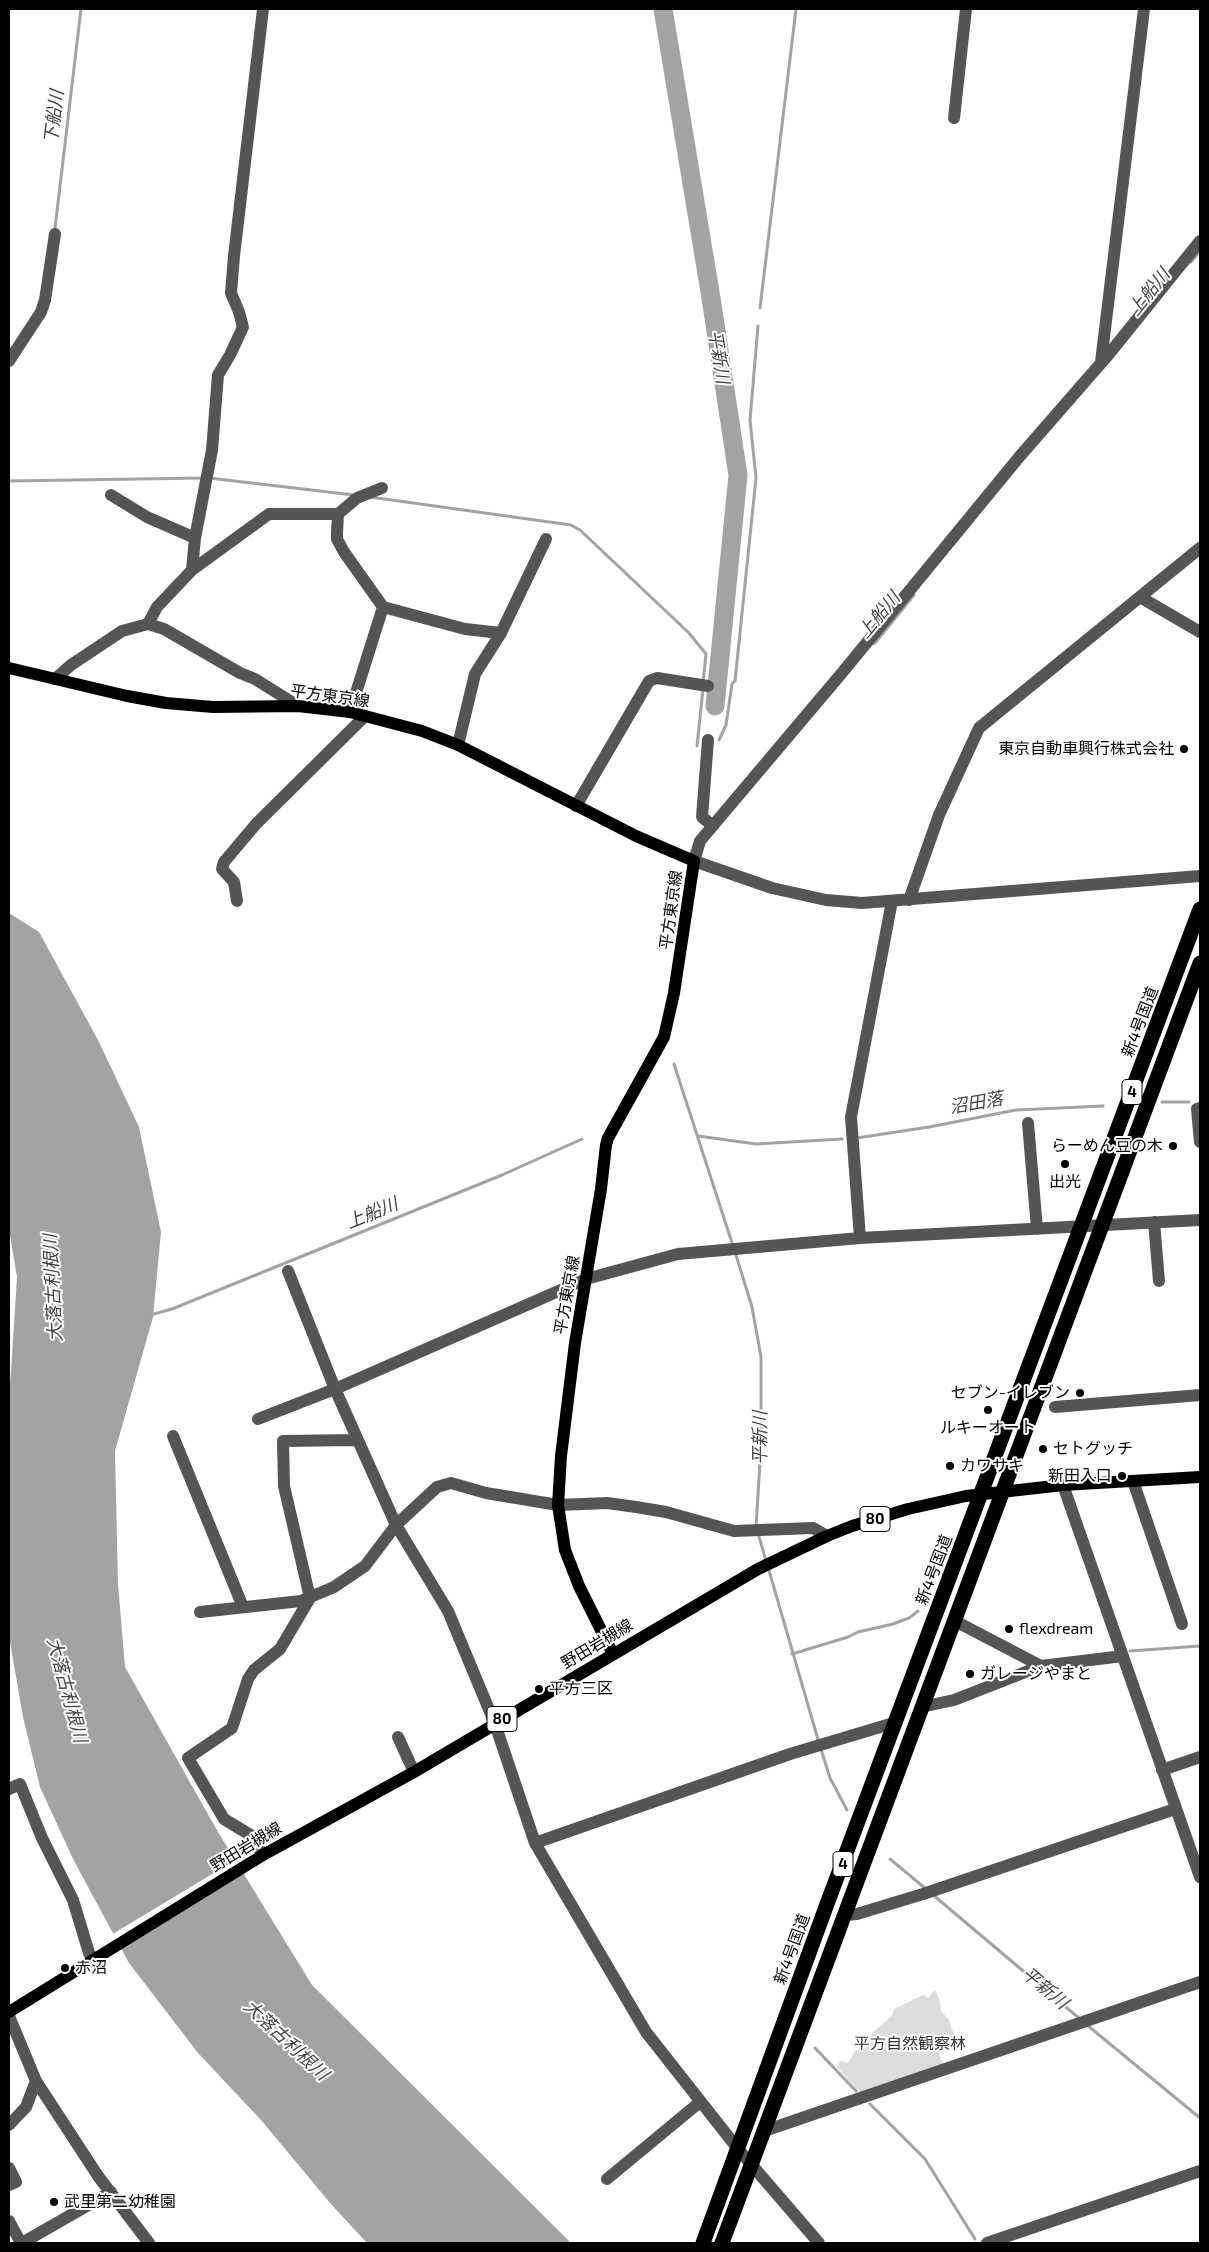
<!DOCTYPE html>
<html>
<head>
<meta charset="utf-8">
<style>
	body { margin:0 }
	#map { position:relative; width:1209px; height:2252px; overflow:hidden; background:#fff; font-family:"Exo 2",sans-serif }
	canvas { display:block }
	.frame { position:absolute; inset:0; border:10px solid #000; pointer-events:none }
</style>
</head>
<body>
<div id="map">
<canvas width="1209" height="2252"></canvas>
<div class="frame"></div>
</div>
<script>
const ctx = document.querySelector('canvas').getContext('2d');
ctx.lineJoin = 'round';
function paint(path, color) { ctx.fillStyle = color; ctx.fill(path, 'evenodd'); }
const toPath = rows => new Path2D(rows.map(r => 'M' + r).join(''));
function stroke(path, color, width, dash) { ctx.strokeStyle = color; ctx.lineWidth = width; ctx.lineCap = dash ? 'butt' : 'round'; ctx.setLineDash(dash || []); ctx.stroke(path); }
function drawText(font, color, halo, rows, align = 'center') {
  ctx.font = font + ' "Exo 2","Noto Sans JP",sans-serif'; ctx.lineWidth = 4; ctx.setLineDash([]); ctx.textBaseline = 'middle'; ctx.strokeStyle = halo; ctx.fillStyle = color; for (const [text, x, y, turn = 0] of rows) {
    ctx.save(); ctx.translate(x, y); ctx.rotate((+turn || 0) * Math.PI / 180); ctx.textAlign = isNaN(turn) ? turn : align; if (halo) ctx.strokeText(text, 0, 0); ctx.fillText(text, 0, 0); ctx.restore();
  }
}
paint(toPath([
	[935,1990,940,2001,941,2011,949,2020,951,2029,957,2037,956,2044,944,2047,939,2055,944,2066,860,2093,837,2067,839,2063,841,2061,848,2063,855,2051,863,2047,868,2037,892,2016,894,2009,919,1997,924,1995,928,1998]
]), '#dcdcdc');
paint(toPath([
	[9,913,39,932,98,1040,139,1127,161,1232,153,1317,115,1451,118,1584,125,1667,218,1832,312,1985,571,2243,367,2243,330,2203,261,2120,198,2053,129,1963,73,1859,40,1787,23,1717,9,1636,9,1402,17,1277,9,1229]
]), '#a3a3a3');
paint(toPath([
	[237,1859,245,1872,119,1949,111,1935]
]), '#fff');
stroke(toPath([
	[55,228,81,9],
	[1191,262,1200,251],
	[760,308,796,9],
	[209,478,354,495],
	[9,481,203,478],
	[370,497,571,525,580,530,689,633,706,654,703,683],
	[871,644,875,643,914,595],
	[719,740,726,725,732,684,735,681,756,478,750,420,758,326],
	[697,746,703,689],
	[674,1064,733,1246],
	[1162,1102,1189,1102],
	[698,1136,756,1144,842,1139],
	[857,1138,929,1127,1016,1110,1103,1106],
	[735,1252,752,1307,761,1357,761,1446,756,1527],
	[150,1315,172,1309,502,1175,582,1139],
	[758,1533,766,1561],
	[768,1567,819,1743],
	[1130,1651,1200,1646],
	[792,1654,848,1637,858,1632,893,1624,909,1618,918,1611],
	[821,1749,830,1778,847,1810],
	[890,1859,926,1889],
	[932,1894,1080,2019],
	[1087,2025,1200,2118],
	[815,2048,856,2091],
	[870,2104,925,2159,975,2239]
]), '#a3a3a3', 3);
stroke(toPath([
	[663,9,711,298,738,475,715,706]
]), '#a3a3a3', 19);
stroke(toPath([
	[954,118,966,9],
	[1200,241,1109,354,1020,456,841,674,700,841,694,861,772,888,826,900,862,903,1200,876],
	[9,361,41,312,45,300,55,234],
	[1101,362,1144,9],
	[382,488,357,498,338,514,337,533,337,539,344,552,383,607,465,629,501,633],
	[111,495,147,517,195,538],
	[192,570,269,514,338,514],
	[1140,597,1200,632],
	[148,624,157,607,192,570,195,538,212,450,218,375,230,355,243,327,239,312,231,293,234,256,263,9],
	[55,679,71,665,122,631,148,624,164,629,240,673,255,679,298,706],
	[350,712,383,607],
	[708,740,702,817,713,826],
	[458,745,475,674,501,633,546,539],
	[576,806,649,681,657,678,708,686],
	[909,900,939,815,979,728,1200,548],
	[237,901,234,882,222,869,224,862,256,824,365,716],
	[1200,1108,1197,1109,1200,1142],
	[1028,1123,1037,1229],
	[1154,1222,1159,1281],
	[860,1238,851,1117,892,901],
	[288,1271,335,1389,396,1525,448,1611,495,1724,535,1843,646,2032,738,2149,819,2243],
	[1055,1407,1200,1395],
	[258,1419,335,1389,586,1279,678,1254,860,1238,1200,1220],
	[173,1436,243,1607],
	[1133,1481,1182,1624],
	[1063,1485,1200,1877],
	[200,1612,301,1601,334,1587,365,1566,396,1525,437,1487,451,1483,486,1493,558,1505,607,1503,636,1507,666,1512,734,1531,813,1528,827,1536],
	[955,1621,1041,1666],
	[921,1707,954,1700,1041,1666,1123,1656],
	[398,1737,414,1772],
	[1162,1770,1200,1757],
	[9,1789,20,1784,42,1838,73,1900,89,1953,94,1960],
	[535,1843,790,1754,897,1722],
	[263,1855,252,1836,224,1819,188,1758,232,1728,248,1679,254,1670,280,1649,310,1598,284,1486,283,1441,358,1440],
	[845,1915,857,1914,923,1894,1175,1809],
	[9,2016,36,2081,98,2176,149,2243],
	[9,2125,26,2107,36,2081],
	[764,2131,1200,1982],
	[9,2168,16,2182,9,2185],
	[607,2179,700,2102],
	[9,2221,21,2243],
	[22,2243,111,2192],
	[987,2243,1200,2171]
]), '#555', 12);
stroke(toPath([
	[9,668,127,696,166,703,213,707,298,706,350,712,422,731,458,745,636,836,694,861,674,993,664,1037,608,1138,606,1145,601,1189,575,1343,561,1456,558,1505,565,1550,579,1586,613,1654],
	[9,2012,263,1855,414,1772,758,1569,827,1536,852,1526,908,1509,966,1496,1063,1485,1200,1477]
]), '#000', 12);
stroke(toPath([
	[703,2243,827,1904,1200,909],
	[722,2243,1200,963]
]), '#000', 15);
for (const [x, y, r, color] of [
	[1184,749,5,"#000"],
	[1173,1146,5,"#000"],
	[1065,1164,5,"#000"],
	[1080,1393,5,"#000"],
	[988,1410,5,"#000"],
	[1043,1449,5,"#000"],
	[950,1466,5,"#000"],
	[1122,1476,5,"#000"],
	[1009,1629,5,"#000"],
	[970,1674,5,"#000"],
	[539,1689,5,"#000"],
	[65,1968,5,"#000"],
	[54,2202,5,"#000"]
]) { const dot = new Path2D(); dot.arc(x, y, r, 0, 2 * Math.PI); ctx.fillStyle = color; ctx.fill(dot); stroke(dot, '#fff', 2); }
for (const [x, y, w] of [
	[1132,1092,20],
	[875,1519,30],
	[502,1719,30],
	[843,1864,20]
]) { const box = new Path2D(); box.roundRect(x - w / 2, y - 12.5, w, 25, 4); ctx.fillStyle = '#fff'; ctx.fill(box); stroke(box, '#000', 1); }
drawText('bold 15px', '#000', null, [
	["4",1132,1092],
	["80",875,1519],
	["80",502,1719],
	["4",843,1864]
]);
drawText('16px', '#000', '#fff', [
	["平方東京線",330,696,8],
	["平方東京線",671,910,-82],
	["新4号国道",1140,1022,-69],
	["平方東京線",567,1295,-80],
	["新4号国道",934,1570,-69],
	["野田岩槻線",597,1644,-31],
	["野田岩槻線",246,1847,-31],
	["新4号国道",792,1949,-70]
]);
drawText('16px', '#000', '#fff', [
	["東京自動車興行株式会社",1174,749,"right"],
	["らーめん豆の木",1163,1146,"right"],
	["出光",1065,1182,"center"],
	["セブン-イレブン",1070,1393,"right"],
	["ルキーオート",988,1428,"center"],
	["セトグッチ",1053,1449],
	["カワサキ",960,1466],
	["新田入口",1112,1476,"right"],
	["flexdream",1019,1629],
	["ガレージやまと",980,1674],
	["平方三区",549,1689],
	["赤沼",75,1968],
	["武里第二幼稚園",64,2202]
], 'left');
drawText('16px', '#333', '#fff', [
	["平方自然観察林",910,2044]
]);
drawText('italic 18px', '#444', '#fff', [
	["下船川",54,117,-83],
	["上船川",1149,292,-51],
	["平新川",719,357,81],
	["上船川",879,615,-50],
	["沼田落",976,1103,-10],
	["上船川",372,1213,-22],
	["大落古利根川",53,1288,-93],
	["平新川",760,1438,-90],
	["大落古利根川",67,1690,75],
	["平新川",1045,1988,40],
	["大落古利根川",286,2040,43]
]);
</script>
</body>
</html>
